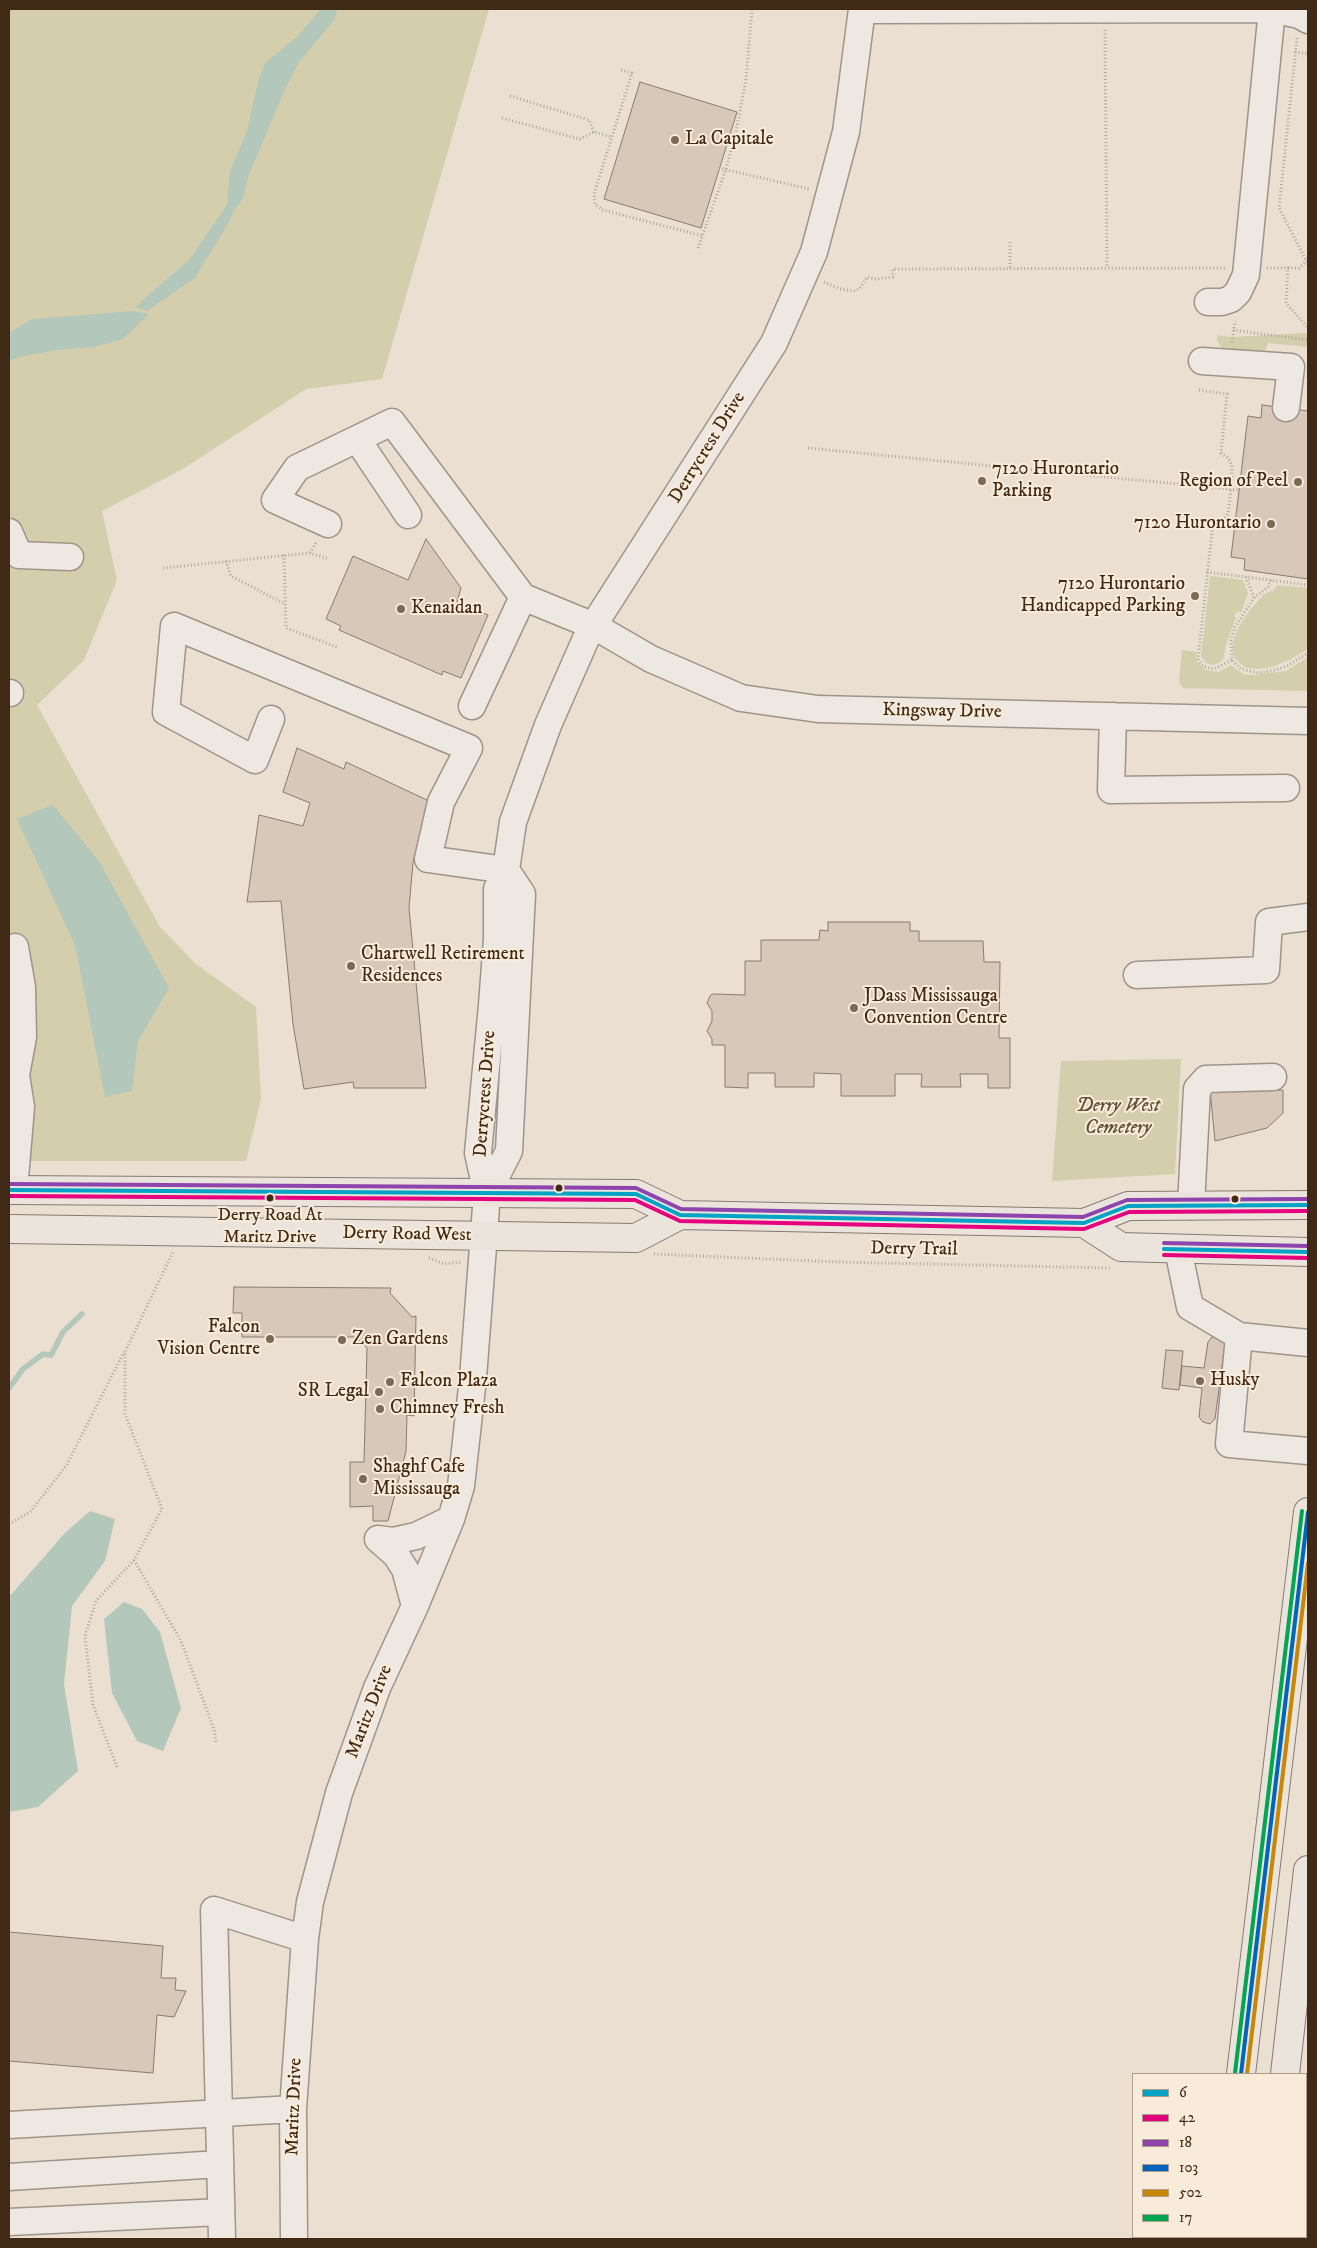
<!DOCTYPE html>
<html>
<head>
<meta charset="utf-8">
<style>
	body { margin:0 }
	#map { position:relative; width:1317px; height:2248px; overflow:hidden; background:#eadfd0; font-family:"IM FELL DW Pica",serif }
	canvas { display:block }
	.frame { position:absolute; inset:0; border:10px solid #402915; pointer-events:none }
	.legend { position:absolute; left:1132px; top:2073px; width:175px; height:165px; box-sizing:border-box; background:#f8ebda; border:1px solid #ae9d8b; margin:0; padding:6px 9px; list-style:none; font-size:15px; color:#402915 }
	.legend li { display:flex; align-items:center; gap:10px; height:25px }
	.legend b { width:25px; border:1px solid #ae9d8b }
</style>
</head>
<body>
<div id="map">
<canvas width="1317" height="2248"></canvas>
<div class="frame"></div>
<ul class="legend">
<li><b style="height:6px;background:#03a3c5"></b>6</li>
<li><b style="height:6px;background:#e5007d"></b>42</li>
<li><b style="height:6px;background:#8e44ad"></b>18</li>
<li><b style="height:6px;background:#0065bd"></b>103</li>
<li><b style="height:6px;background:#c98705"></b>502</li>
<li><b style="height:6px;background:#00a651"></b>17</li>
</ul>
</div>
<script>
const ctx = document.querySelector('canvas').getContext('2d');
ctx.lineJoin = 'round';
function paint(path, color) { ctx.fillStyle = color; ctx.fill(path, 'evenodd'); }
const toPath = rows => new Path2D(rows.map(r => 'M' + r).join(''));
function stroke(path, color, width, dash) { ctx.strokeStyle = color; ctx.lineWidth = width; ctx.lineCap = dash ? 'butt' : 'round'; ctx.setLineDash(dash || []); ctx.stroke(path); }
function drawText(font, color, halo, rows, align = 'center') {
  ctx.font = font + ' "IM FELL DW Pica",serif'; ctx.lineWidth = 4; ctx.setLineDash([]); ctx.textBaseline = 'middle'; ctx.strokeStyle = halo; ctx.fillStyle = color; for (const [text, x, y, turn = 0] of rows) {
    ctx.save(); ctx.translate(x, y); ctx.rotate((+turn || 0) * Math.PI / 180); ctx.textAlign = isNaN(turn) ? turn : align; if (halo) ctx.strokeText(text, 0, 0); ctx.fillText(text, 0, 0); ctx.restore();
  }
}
paint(toPath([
	[9,9,489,9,382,379,306,389,181,470,102,511,117,580,84,660,37,705,160,927,196,964,256,1007,261,1099,246,1161,9,1161],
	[1308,333,1308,347,1268,343,1264,353,1224,351,1217,340,1217,335,1231,337],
	[1210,576,1243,580,1248,593,1241,613,1238,611,1234,616,1236,618,1226,644,1224,657,1219,663,1212,665,1205,662,1201,656],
	[1277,585,1308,588,1308,649,1291,659,1272,667,1260,669,1246,668,1236,660,1233,654,1233,641,1238,628,1249,611,1264,594,1274,590],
	[1182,650,1196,652,1197,661,1206,670,1219,672,1231,665,1243,674,1253,675,1286,671,1308,657,1308,691,1183,688,1179,682],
	[1181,1059,1175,1174,1052,1181,1061,1061]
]), '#d4cead');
paint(toPath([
	[321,9,337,9,335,19,299,62,286,87,229,222,195,278,147,311,135,307,189,260,227,205,230,172,247,131,258,82,265,63,297,37],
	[133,311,149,314,123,339,94,347,58,350,23,356,9,361,9,333,32,319],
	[53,805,99,861,169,988,138,1041,132,1091,105,1097,75,945,17,819],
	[90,1511,115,1519,105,1561,72,1606,64,1684,78,1771,38,1807,9,1812,9,1597,64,1534],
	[124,1602,142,1609,160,1632,181,1708,163,1751,137,1741,112,1693,104,1619]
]), '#b3c7ba');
stroke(toPath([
	[233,207,240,198,245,179],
	[9,1388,23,1369,43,1354,51,1355,63,1332,82,1314]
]), '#b3c7ba', 5.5);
const building = toPath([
	[640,82,737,112,701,228,604,199,640,82],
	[1262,405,1308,411,1308,579,1244,570,1245,559,1231,557,1248,416,1261,418,1262,405],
	[426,539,461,588,457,602,488,615,461,678,443,671,442,675,339,630,341,626,326,619,353,556,408,580,426,539],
	[297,748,344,769,346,762,429,801,413,862,409,908,426,1088,354,1088,353,1082,304,1089,293,1024,281,901,247,902,259,815,303,826,310,803,283,792,297,748],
	[828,922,910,922,910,931,919,931,919,941,983,941,984,962,1000,962,999,1038,1010,1038,1010,1088,988,1088,988,1074,960,1074,961,1087,921,1087,922,1074,895,1074,895,1096,841,1096,841,1074,814,1073,814,1087,775,1087,775,1073,748,1073,748,1088,725,1087,725,1045,712,1045,712,1039,707,1031,712,1021,712,1011,707,1003,710,996,712,994,745,995,745,961,761,961,761,940,819,940,820,930,828,931,828,922],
	[1210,1089,1283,1090,1283,1113,1267,1128,1215,1141,1210,1089],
	[234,1287,391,1288,390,1293,412,1317,416,1316,414,1416,407,1415,406,1451,388,1521,373,1521,373,1506,350,1507,350,1462,364,1462,367,1348,356,1337,242,1337,242,1313,233,1313,234,1287],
	[1212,1337,1222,1338,1225,1344,1215,1419,1210,1424,1203,1422,1199,1417,1202,1388,1180,1385,1182,1366,1204,1368,1208,1342,1212,1337],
	[1166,1350,1183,1351,1179,1390,1162,1388,1166,1350],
	[9,1932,163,1946,161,1978,176,1978,175,1990,186,1991,174,2017,157,2015,153,2073,9,2061,9,1932]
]);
paint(building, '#d7c8ba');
stroke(building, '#857b71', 1);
const minor = toPath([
	[862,10,1272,9,1299,15,1308,20],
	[1208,302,1222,302,1231,299,1238,292,1246,275,1272,9],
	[1202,361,1291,367,1286,408],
	[357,439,408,515],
	[328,524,275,500,297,468,392,422,523,597,594,626,651,659,741,698,818,709,1308,721],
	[9,532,19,555,70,557],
	[9,693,10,693],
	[472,706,523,597],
	[1113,716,1111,790,1286,788],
	[271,719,255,760,166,712,174,626,469,748,441,802,428,859,506,870],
	[1137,975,1266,970,1269,922,1308,917],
	[9,1074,16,1075,23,1037,22,987,15,947],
	[14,1190,21,1107,16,1075],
	[487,1194,509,1151,522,894,506,870],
	[1191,1206,1197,1089,1206,1079,1273,1077],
	[1178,1249,1190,1307,1239,1336,1229,1444,1308,1451],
	[1239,1336,1308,1343],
	[378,1539,396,1555,405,1569,415,1606],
	[378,1539,393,1541,416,1536,451,1519],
	[9,2125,293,2109],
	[9,2177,220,2164],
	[9,2222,221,2212],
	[222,2239,214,1910,305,1939],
	[294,2239,293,2109,305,1939,310,1902,339,1793,377,1688,415,1606,451,1519,461,1486,473,1378,487,1194,478,1153,492,1005,497,939,497,889,506,870,513,822,548,725,588,634,774,343,814,252,846,132,862,9]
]);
const major = toPath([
	[9,1190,636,1194,680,1215,1084,1223,1128,1206,1308,1205],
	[1084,1223,1121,1247,1308,1252],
	[9,1229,636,1238,680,1215],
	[1241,2074,1308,1512],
	[1285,2074,1308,1870],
	[1222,2239,1222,2237],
	[1267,2239,1267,2237]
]);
stroke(minor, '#9e9489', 29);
stroke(major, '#857b71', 30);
stroke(toPath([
	[1105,30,1107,267],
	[1297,38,1279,208,1308,264],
	[1295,52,1308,54],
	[621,70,632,73,594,194,595,204,603,210,703,236],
	[510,96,589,120,594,132],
	[502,118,580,139,594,132,612,137],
	[719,168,809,189],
	[1010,242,1010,268],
	[698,248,726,169,736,132,746,79,752,9],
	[1288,267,1286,303,1308,328],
	[1267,268,1299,268,1307,261],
	[824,282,840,289,855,291,860,288,867,277,876,279,893,277,893,269,1225,268],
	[1233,330,1308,340],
	[1232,342,1235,321],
	[1199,390,1227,394,1221,453,1228,458,1232,465,1232,481,1228,514,1224,519,1213,524,1198,659,1203,666,1214,669,1232,660],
	[808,448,1239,490],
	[310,553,317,541],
	[284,555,286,628,337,647],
	[226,561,231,576,285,604],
	[163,568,310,553,329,559],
	[1207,572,1308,585],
	[1246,577,1254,597],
	[1271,580,1268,587,1254,598,1235,627,1231,640,1232,660,1241,669,1259,673,1275,670,1287,666,1308,653],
	[654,1254,838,1262,1110,1268],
	[429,1258,444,1264,462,1262],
	[9,1524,30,1512,66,1466,124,1352],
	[134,1560,181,1641,214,1729,216,1742],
	[117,1767,93,1705,85,1636,96,1601,134,1560,162,1509,125,1414,125,1352,173,1252]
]), '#aea79f', 3, [1, 2.5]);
stroke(minor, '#ede8e1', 26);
stroke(major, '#eae4dc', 28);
stroke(toPath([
	[9,1190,636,1194,680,1215,1084,1223,1128,1206,1308,1205],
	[1164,1249,1308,1252]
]), '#03a3c5', 4);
stroke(toPath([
	[9,1196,635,1200,680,1221,1084,1229,1129,1212,1308,1211],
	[1164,1255,1308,1258]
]), '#e5007d', 4);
stroke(toPath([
	[9,1184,636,1188,681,1209,1083,1217,1127,1200,1308,1199],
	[1164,1243,1308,1246]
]), '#8e44ad', 4);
stroke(toPath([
	[1241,2074,1308,1512]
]), '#0065bd', 4);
stroke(toPath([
	[1247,2074,1308,1563]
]), '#c98705', 4);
stroke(toPath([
	[1235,2073,1302,1511]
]), '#00a651', 4);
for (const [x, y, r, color] of [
	[675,140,5,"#7c6956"],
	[982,481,5,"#7c6956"],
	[1298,482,5,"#7c6956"],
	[1271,524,5,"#7c6956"],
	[1195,596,5,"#7c6956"],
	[401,609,5,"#7c6956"],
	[351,966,5,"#7c6956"],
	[854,1008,5,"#7c6956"],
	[559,1188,4.5,"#402915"],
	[270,1198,4.5,"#402915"],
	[1235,1199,4.5,"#402915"],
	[270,1339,5,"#7c6956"],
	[342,1340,5,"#7c6956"],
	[1200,1381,5,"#7c6956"],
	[390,1382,5,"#7c6956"],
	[379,1392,5,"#7c6956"],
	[380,1409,5,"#7c6956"],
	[363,1479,5,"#7c6956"]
]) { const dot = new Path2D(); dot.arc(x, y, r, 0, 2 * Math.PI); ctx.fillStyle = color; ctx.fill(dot); stroke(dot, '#f8ebda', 2); }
drawText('18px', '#402915', '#f8ebda', [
	["Derry Road At",270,1216],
	["Maritz Drive",270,1238]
]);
drawText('19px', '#402915', '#f8ebda', [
	["La Capitale",685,140],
	["7120 Hurontario",992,470],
	["Parking",992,492],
	["Region of Peel",1288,482,"right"],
	["7120 Hurontario",1261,524,"right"],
	["7120 Hurontario",1185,585,"right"],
	["Handicapped Parking",1185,607,"right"],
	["Kenaidan",411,609],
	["Chartwell Retirement",361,955],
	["Residences",361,977],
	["JDass Mississauga",864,997],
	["Convention Centre",864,1019],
	["Falcon",260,1328,"right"],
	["Vision Centre",260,1350,"right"],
	["Zen Gardens",352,1340],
	["Husky",1210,1381],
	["Falcon Plaza",400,1382],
	["SR Legal",369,1392,"right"],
	["Chimney Fresh",390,1409],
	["Shaghf Cafe",373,1468],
	["Mississauga",373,1490]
], 'left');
drawText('19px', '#402915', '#f8ebda', [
	["Derrycrest Drive",708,448,-58],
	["Kingsway Drive",942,712,1],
	["Derrycrest Drive",486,1094,-86],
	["Derry Road West",407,1235,1],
	["Derry Trail",914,1250,1],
	["Maritz Drive",370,1712,-69],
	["Maritz Drive",295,2107,-88]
]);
drawText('italic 19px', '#604f34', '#f8ebda', [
	["Derry West",1118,1107],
	["Cemetery",1118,1129]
]);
</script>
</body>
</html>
